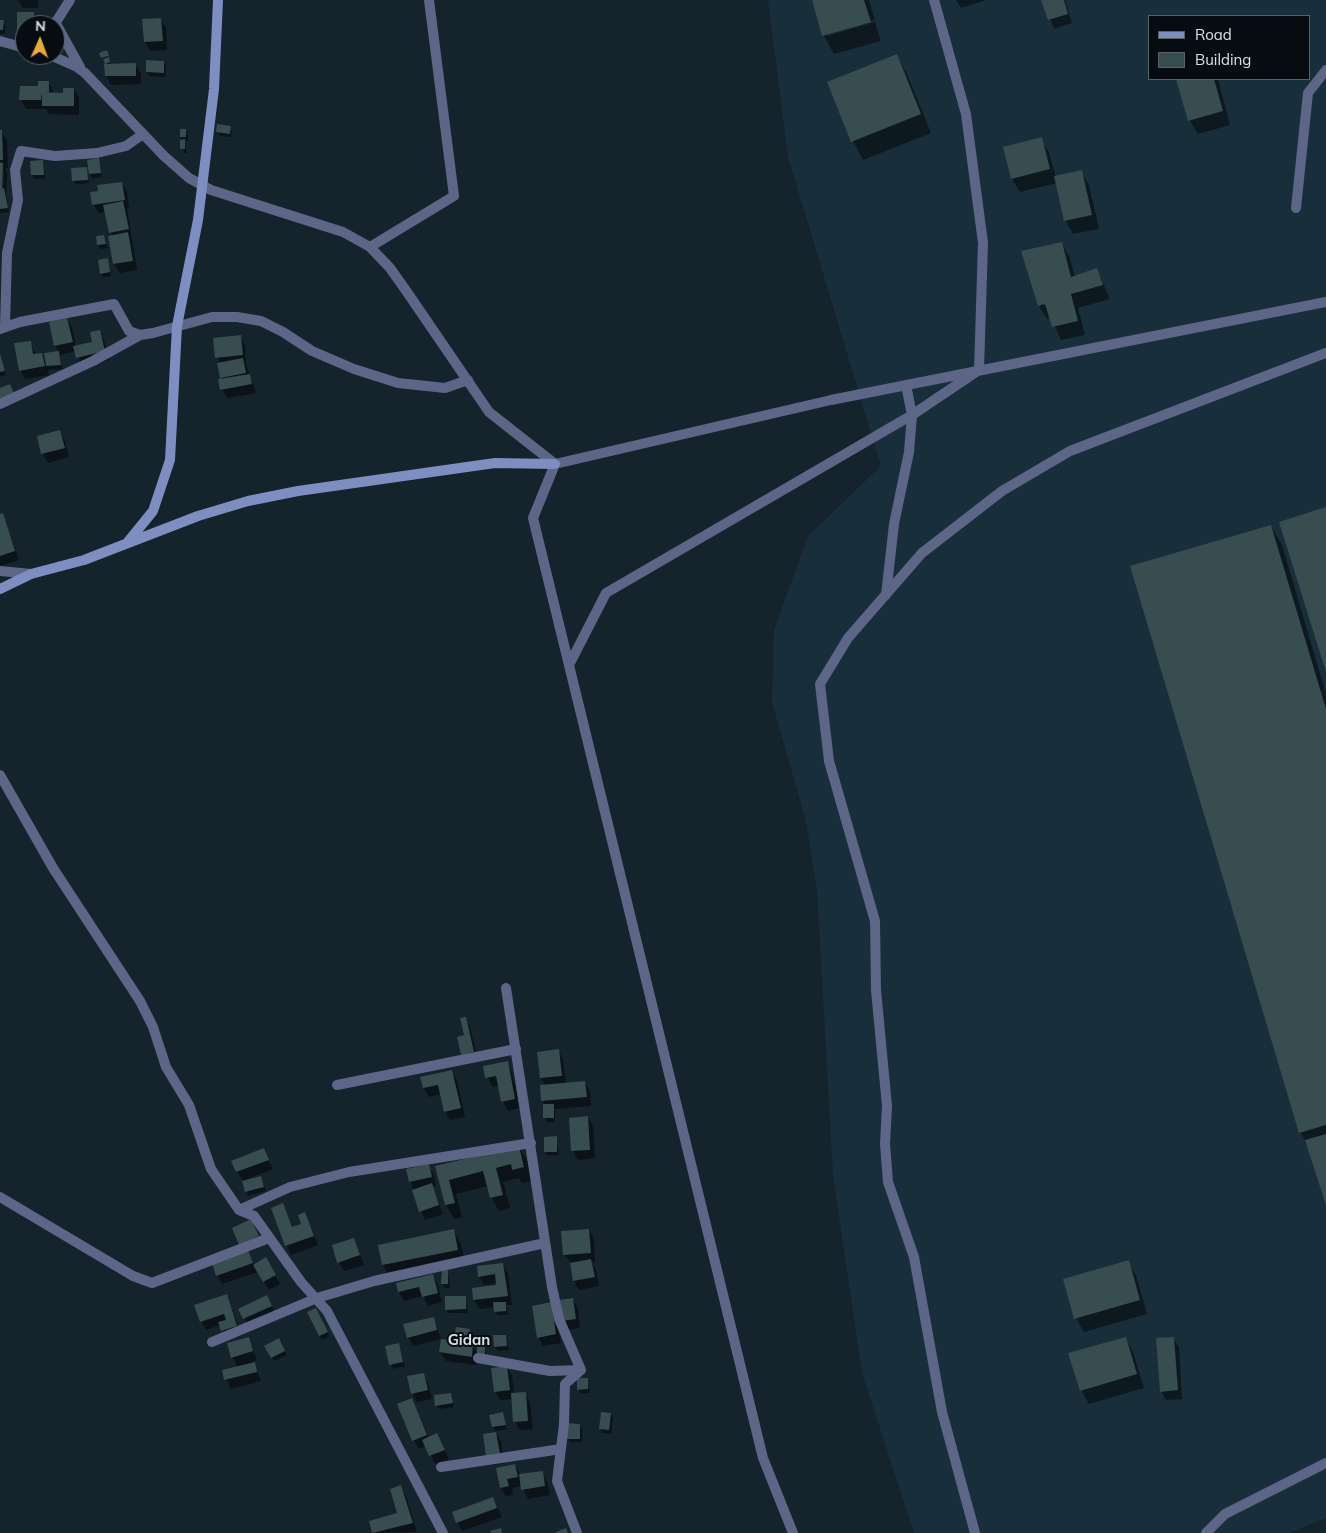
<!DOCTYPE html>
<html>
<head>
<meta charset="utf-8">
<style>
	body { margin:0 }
	#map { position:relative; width:1326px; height:1533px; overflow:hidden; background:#15232d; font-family:Mulish,sans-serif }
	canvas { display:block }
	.legend { position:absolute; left:1148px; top:15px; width:162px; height:65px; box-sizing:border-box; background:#060c10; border:1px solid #596166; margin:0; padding:6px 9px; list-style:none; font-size:15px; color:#d6e0e6 }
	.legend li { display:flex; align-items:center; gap:10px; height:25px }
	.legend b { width:25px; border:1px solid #596166 }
	.north { position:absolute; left:15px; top:15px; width:50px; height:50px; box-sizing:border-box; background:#060c10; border:1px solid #596166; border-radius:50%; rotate:2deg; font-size:14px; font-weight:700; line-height:20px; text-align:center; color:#d6e0e6 }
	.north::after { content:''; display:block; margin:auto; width:18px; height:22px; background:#e9ab38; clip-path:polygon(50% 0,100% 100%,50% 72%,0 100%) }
</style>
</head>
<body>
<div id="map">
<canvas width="1326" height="1533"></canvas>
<ul class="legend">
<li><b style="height:6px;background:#7f8ec1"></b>Road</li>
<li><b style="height:14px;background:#374d50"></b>Building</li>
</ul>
<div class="north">N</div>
</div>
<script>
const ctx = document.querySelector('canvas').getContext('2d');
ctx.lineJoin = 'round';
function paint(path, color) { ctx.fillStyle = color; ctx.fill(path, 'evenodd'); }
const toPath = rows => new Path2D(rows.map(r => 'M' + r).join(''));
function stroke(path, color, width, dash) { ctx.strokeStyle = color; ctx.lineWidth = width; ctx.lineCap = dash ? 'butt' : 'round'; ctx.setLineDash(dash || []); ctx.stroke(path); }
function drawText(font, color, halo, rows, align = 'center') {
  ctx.font = font + ' Mulish,sans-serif'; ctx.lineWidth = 4; ctx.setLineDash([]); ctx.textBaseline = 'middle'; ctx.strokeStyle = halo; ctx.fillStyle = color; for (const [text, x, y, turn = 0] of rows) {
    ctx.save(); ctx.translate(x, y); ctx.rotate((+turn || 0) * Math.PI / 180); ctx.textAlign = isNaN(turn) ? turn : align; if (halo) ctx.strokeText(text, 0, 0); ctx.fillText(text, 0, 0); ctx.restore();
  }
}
paint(toPath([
	[768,0,1326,0,1326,1518,1289,1533,914,1533,862,1373,833,1175,817,890,806,821,772,702,774,630,808,536,881,466,788,157],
	[1150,16,1310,16,1310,79,1150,79]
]), '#192e3b');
paint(toPath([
	[18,0,38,0,38,8,23,8],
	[813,0,869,0,875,20,826,34,826,36,875,22,881,41,834,54,824,36],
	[956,0,986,0,961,8],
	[1043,0,1065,0,1072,23,1054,29],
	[33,14,38,25,25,25,25,40,23,40,18,31],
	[160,19,166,28,167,50,150,51,145,42,143,21],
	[0,21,3,21,5,25,5,34,0,34],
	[107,52,111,65,135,65,141,74,141,84,111,85,106,76,107,65,102,57],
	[896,55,907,74,931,133,863,160,853,141],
	[164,62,166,67,165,77,149,76,147,72],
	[1178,79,1218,79,1230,125,1198,134,1190,121],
	[49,82,54,94,64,94,74,89,79,98,79,115,49,114,46,109,26,109,21,100],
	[230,127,232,131,231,137,220,136,217,132],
	[0,131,7,140,8,168,5,168,7,173,6,194,9,212,0,213],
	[1,171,4,171,3,192,0,192],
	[186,131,188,135,188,141,185,141,187,153,184,153,181,137],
	[1041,139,1049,153,1056,177,1081,172,1089,185,1099,229,1073,234,1065,220,1057,183,1020,192,1012,179],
	[98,160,102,177,92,178,90,174],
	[43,162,45,178,34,179,32,175],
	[86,169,89,183,76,184,73,180],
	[121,183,127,192,129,209,127,209,137,270,120,273,114,264,110,237,112,236,106,212,99,213,93,204],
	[104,236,107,248,100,249,98,245],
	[1062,244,1070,258,1075,278,1097,270,1110,299,1078,308,1085,335,1061,340,1051,318,1047,319,1039,306],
	[107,260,111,276,103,277,101,273],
	[67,319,72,328,76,347,94,343,99,331,104,340,109,360,83,367,76,351,60,355,62,369,48,370,49,375,25,379,20,370,30,342,36,355,42,354,46,362,59,352,55,346],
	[240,336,245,345,246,364,256,393,227,398,222,389,223,380,214,339],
	[0,356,6,375,0,377],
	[60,432,65,441,69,457,48,463,43,454,38,437],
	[2,514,19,560,0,566,0,515],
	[1271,526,1282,545,1326,694,1326,1202,1310,1150,1300,1132],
	[465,1018,470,1027,478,1061,467,1063,462,1054,466,1036],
	[558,1050,563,1059,566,1084,585,1082,590,1091,591,1106,555,1109,555,1122,547,1122,541,1087,546,1086,541,1078,538,1053],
	[507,1063,512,1072,520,1108,508,1111,503,1102,499,1086,492,1087,484,1067],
	[452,1071,457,1080,465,1117,450,1120,445,1111,441,1094,429,1097,424,1088],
	[588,1117,593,1126,595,1158,578,1160,573,1151],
	[556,1138,559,1155,547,1155,545,1151],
	[519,1147,527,1161,531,1181,522,1183,519,1178,503,1182,510,1208,499,1211,491,1197,488,1186,456,1194,462,1217,454,1219,446,1205,437,1167],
	[263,1150,273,1169,245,1180,245,1181,261,1177,266,1191,248,1196,243,1180,237,1172],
	[428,1166,434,1175,436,1186,432,1187,443,1214,425,1220,410,1181],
	[282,1205,293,1228,303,1224,305,1214,318,1245,291,1255,272,1208],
	[256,1230,263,1245,248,1252,255,1266,266,1259,280,1284,269,1290,258,1272,222,1284,217,1275,245,1253],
	[453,1230,461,1244,465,1264,391,1279,383,1265,379,1246],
	[589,1230,594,1239,595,1262,591,1262,596,1270,599,1286,579,1290,574,1281,571,1263,564,1254],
	[354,1239,364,1265,344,1271,339,1262],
	[1128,1262,1136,1275,1147,1314,1084,1332,1076,1318],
	[502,1264,508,1273,512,1305,506,1305,508,1315,497,1315,495,1307,480,1309,474,1300,473,1289,497,1286,497,1283,484,1285,479,1276],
	[448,1272,450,1288,445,1288,443,1284],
	[433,1276,438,1285,442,1302,428,1306,423,1296,404,1301,399,1292],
	[227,1296,242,1335,228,1339,221,1325,206,1330,201,1321],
	[465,1297,468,1313,449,1313,446,1309],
	[573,1300,578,1309,580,1328,569,1330,563,1321],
	[272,1306,276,1315,250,1328,240,1310],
	[533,1307,555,1313,561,1343,543,1346,538,1337],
	[309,1313,318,1313,329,1336,322,1340],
	[433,1318,441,1339,413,1346,408,1337],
	[469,1330,472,1334,471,1344,478,1354,485,1346,487,1360,478,1355,476,1365,446,1361,440,1352,459,1342,456,1338],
	[506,1336,509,1350,498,1351,495,1347],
	[248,1338,257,1360,253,1362,261,1381,231,1389,223,1371,238,1367,232,1357],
	[1125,1338,1133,1352,1144,1388,1089,1404,1081,1390],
	[1173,1338,1179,1347,1182,1399,1166,1400,1161,1391],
	[279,1340,287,1355,274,1361,266,1346],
	[398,1345,405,1366,393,1369,387,1347],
	[507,1367,512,1376,514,1394,525,1393,530,1402,533,1429,520,1430,515,1421,513,1399,500,1400,495,1391],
	[423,1374,428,1383,432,1399,417,1402,412,1393],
	[587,1379,590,1393,581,1393,578,1389],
	[451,1394,454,1407,439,1409,436,1405],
	[412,1399,429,1438,442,1444,449,1459,436,1465,426,1446,419,1449,414,1440],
	[503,1413,507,1429,495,1431,491,1416],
	[610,1414,613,1418,611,1434,602,1433,600,1428],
	[580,1425,582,1429,582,1442,570,1442,567,1438],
	[496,1433,501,1442,504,1463,493,1465,487,1456],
	[515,1465,520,1474,542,1472,547,1481,550,1495,528,1499,522,1486,512,1488,513,1495,506,1496,501,1488],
	[401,1487,406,1496,417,1532,373,1533,370,1522,398,1514],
	[493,1499,502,1517,462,1531,457,1522]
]), '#0007');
paint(toPath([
	[812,0,864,0,871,22,822,36],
	[1041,0,1064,0,1068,14,1048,20],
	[17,12,34,12,33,25,25,25,25,32,17,32],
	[161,18,163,41,144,42,142,19],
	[0,20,4,20,3,30,0,30],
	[107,50,109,56,101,58,99,53],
	[897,54,921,114,851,142,827,82],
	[109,57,110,62,105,64,103,59],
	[146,60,164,61,164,73,146,72],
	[136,63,136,76,105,76,104,64],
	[1176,79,1214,79,1223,111,1188,121],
	[38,81,49,81,49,92,42,92,41,100,19,100,20,86,38,86],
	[63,88,74,88,74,106,42,106,42,92,63,93],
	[217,124,231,126,230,134,216,132],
	[180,129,186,129,186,137,180,137],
	[0,130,2,130,3,160,0,160],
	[1042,137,1050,169,1011,179,1003,147],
	[185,139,185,149,180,149,180,140],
	[99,158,101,173,89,174,87,160],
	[43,160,44,175,31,175,30,161],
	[0,162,3,163,2,189,0,189],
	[87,167,88,180,72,181,71,168],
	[1082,170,1092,215,1064,221,1054,176],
	[122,182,125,200,92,205,90,192,98,191,97,185],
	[4,188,8,208,0,209,0,189],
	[123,201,129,229,109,233,103,205],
	[128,232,133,261,113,264,108,236],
	[104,235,106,244,97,245,96,236],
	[1062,242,1071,277,1097,268,1103,285,1071,294,1078,321,1052,327,1045,304,1038,306,1021,251],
	[108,258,110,272,100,274,98,260],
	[67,318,73,342,54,346,49,322],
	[100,330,105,351,76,358,73,346,92,342,90,332],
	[241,335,243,355,215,358,213,338],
	[31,341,33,354,42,353,45,366,19,371,14,343],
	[59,351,61,365,46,366,44,353],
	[0,354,5,371,0,372],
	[243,358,246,373,220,378,217,363],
	[250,374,252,384,220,390,218,379],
	[10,384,14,393,0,399,0,388],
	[60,430,65,448,41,454,37,436],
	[1326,507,1326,672,1279,522],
	[3,513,15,551,0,556,0,514],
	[1271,525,1326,709,1326,1125,1299,1133,1130,566],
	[466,1017,474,1052,461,1055,457,1037,464,1035,460,1018],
	[559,1049,562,1076,540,1078,537,1052],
	[508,1061,515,1099,501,1102,496,1076,485,1078,483,1066],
	[452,1070,461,1108,444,1112,438,1085,423,1088,420,1077],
	[585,1081,587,1097,541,1101,540,1085],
	[543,1104,554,1104,554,1118,543,1118],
	[588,1116,590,1150,571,1151,569,1118],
	[1326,1134,1326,1205,1305,1140],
	[557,1136,557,1152,544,1152,544,1137],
	[519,1146,524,1167,512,1170,511,1164,496,1168,503,1195,490,1198,483,1171,449,1180,455,1203,445,1205,435,1166],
	[264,1148,269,1160,236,1172,231,1161],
	[429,1164,432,1177,409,1182,406,1169],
	[261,1176,264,1187,245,1192,242,1181],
	[432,1183,439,1205,419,1212,412,1190],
	[283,1203,292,1227,301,1224,298,1215,305,1212,314,1236,285,1246,271,1208],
	[251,1219,259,1236,239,1245,232,1228],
	[454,1229,458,1250,382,1265,378,1245],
	[589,1229,591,1253,563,1255,561,1231],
	[354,1238,360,1255,337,1263,332,1245],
	[248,1250,253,1263,216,1276,212,1263],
	[266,1257,276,1275,263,1282,253,1265],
	[591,1259,595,1277,573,1281,570,1263],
	[1129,1260,1140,1300,1074,1319,1063,1279],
	[503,1263,508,1296,473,1300,472,1288,496,1285,495,1274,478,1277,477,1266],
	[442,1270,448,1270,448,1284,441,1284],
	[433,1274,438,1293,422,1297,419,1287,398,1292,396,1283],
	[227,1294,237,1326,221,1331,218,1322,226,1320,224,1314,200,1322,194,1305],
	[267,1295,272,1306,243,1319,238,1309],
	[445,1296,466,1296,466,1309,445,1310],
	[573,1298,576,1319,562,1321,559,1300],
	[493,1302,506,1302,506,1311,494,1312],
	[551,1302,556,1334,537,1338,532,1306],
	[316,1308,328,1332,319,1336,307,1312],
	[434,1317,437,1330,407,1338,403,1324],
	[456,1327,470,1329,469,1339,454,1338],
	[493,1335,506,1335,507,1346,494,1347],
	[249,1337,253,1351,231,1358,227,1343],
	[1126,1337,1137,1374,1080,1391,1068,1353],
	[1174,1337,1178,1390,1160,1392,1156,1338],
	[279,1338,285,1351,271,1358,264,1346],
	[441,1339,473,1343,472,1357,439,1352],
	[399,1343,403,1362,389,1365,385,1346],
	[477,1345,485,1345,485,1357,477,1357],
	[255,1362,257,1372,224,1380,222,1370],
	[507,1366,510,1390,494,1392,491,1368],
	[424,1373,428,1390,411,1394,407,1376],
	[577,1378,588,1378,588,1389,577,1390],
	[526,1392,528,1421,513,1422,511,1393],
	[451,1393,453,1403,435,1406,434,1395],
	[412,1398,427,1435,412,1441,397,1404],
	[503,1412,506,1425,492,1427,489,1415],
	[601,1412,611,1413,609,1430,599,1429],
	[566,1423,580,1424,580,1439,566,1439],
	[496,1432,500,1454,486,1456,483,1434],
	[437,1433,445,1450,429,1456,422,1440],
	[515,1464,518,1477,507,1479,509,1486,500,1488,496,1468],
	[543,1471,545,1486,521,1490,519,1474],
	[401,1485,413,1523,372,1533,369,1521,397,1513,390,1489],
	[493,1497,497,1508,456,1523,452,1512],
	[501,1528,502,1533,491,1533,490,1531],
	[566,1528,568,1533,554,1533]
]), '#374d50');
stroke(toPath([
	[55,22,80,67],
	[54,25,70,0],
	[0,41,25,48],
	[50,55,77,67,85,73,164,156,189,178,211,190,343,232,370,247,390,268,407,292,489,412,555,464],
	[1296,208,1308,93,1326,70],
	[370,247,454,196,429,0],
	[5,327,7,253,18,200,15,170,21,151,55,156,97,153,126,146,143,134],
	[0,329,20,322,114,304,129,331,140,335,153,333,212,317,237,317,261,321,283,332,312,351,354,369,398,383,445,388,468,380],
	[0,404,93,361,140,335],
	[0,571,31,574],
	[886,595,894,524,909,452,912,415,906,385],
	[569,665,606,593,912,415,979,370,983,243,966,114,934,0],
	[0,775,53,868,140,1001,153,1027,166,1067,189,1105,211,1169,239,1210,254,1216,301,1282,327,1311,443,1533],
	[506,988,552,1287,559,1319,581,1370],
	[337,1085,516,1049],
	[0,1197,133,1276,152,1283,269,1238],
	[239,1210,290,1187,349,1172,531,1143],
	[212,1342,317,1298,374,1281,545,1243],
	[478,1358,550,1371,581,1370],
	[441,1467,561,1449],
	[577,1533,557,1481,564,1424,565,1384,581,1370],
	[793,1533,763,1458,533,518,555,464,831,400,1326,302],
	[975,1533,942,1412,914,1257,888,1182,885,1144,887,1106,876,990,875,921,829,761,820,684,848,638,922,553,1002,491,1070,451,1326,353],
	[1206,1533,1225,1514,1326,1463]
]), '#5d6686', 10);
stroke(toPath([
	[127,543,153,511,170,460,177,326,198,220,214,89,218,0],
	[0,589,31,574,84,560,198,516,248,501,298,491,495,463,555,464]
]), '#7f8ec1', 10);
drawText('bold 15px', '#d6e0e6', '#060c10', [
	["Gidan",469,1340]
]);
</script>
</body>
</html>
